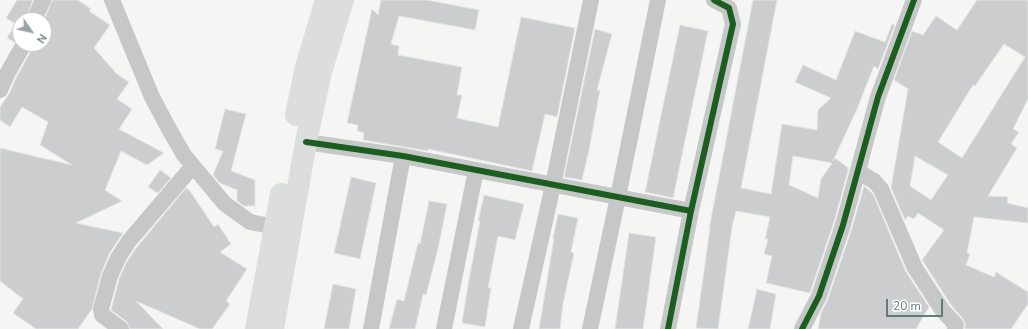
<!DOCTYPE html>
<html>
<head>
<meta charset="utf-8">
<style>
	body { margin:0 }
	#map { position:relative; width:1028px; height:329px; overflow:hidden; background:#f5f5f4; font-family:"Nunito Sans",sans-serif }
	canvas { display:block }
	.north { position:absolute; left:12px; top:12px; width:40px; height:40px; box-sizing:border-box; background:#fff; border:1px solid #c1c9cb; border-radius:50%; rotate:124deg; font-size:11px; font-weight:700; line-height:16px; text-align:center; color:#63797d }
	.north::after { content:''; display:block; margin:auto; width:14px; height:18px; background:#96a4a7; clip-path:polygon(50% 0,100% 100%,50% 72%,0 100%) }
	.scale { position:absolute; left:886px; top:299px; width:57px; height:18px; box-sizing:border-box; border:2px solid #63797d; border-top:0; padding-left:5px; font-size:12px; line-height:14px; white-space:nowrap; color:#63797d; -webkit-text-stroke:3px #fff; paint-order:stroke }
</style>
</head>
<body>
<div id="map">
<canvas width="1028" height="329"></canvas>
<div class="north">N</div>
<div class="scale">20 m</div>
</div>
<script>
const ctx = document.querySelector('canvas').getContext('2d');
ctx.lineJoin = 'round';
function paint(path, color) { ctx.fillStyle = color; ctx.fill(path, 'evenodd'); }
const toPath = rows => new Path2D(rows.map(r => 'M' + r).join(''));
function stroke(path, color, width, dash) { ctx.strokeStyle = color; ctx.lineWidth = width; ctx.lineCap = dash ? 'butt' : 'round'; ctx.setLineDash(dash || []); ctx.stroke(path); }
const building = toPath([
	[17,0,33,0,25,20,20,20,20,36,14,42,7,38,16,24,6,18,17,0],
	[52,0,78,0,91,9,89,11,110,25,94,48,117,74,129,82,117,99,132,109,119,129,164,153,147,165,121,151,105,190,122,201,76,223,123,233,109,254,101,274,92,309,78,329,36,329,13,313,23,299,0,281,0,148,72,165,40,145,48,122,22,107,10,127,0,120,0,107,9,94,16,78,32,49,33,44,44,44,44,21,52,0],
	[381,0,427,0,479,10,475,30,399,16,391,44,399,46,398,55,462,67,457,95,462,95,457,118,498,127,521,17,575,28,557,117,545,114,532,171,428,149,428,151,363,140,364,133,357,131,358,125,347,123,372,9,378,15,381,0],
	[753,0,777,0,741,188,771,194,782,124,817,130,818,110,831,98,795,82,803,65,836,80,855,31,885,42,892,24,895,25,878,69,874,66,857,109,833,161,835,158,848,168,848,171,834,222,810,293,766,283,772,256,764,254,768,239,765,239,770,217,736,211,732,227,718,329,696,328,710,228,709,229,753,0],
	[793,156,832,163,821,179,818,198,789,185,793,156],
	[977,0,1028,0,1028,99,1013,129,1019,132,1011,144,1017,148,988,196,1008,197,1007,203,1028,208,1028,223,974,217,967,253,970,254,966,265,994,277,996,272,1028,292,1028,304,1011,329,965,329,965,323,963,319,951,305,922,260,944,230,918,213,914,219,908,216,905,220,891,188,908,89,894,80,912,31,923,35,936,16,957,30,977,0],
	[1004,44,1025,57,962,158,938,142,973,85,975,86,1004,44],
	[915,156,948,175,931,200,910,186,915,156],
	[680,25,708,31,673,198,645,192,680,25],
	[595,29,612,34,597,90,600,90,589,150,582,180,564,177,595,29],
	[225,109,246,114,231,171,255,180,255,206,244,206,237,201,237,190,220,183,213,175,223,151,215,149,225,109],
	[160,170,171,178,158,193,148,187,160,170],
	[351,177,376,183,360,259,334,253,351,177],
	[864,186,873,194,906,272,929,307,916,329,818,329,821,313,828,299,852,228,864,186],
	[186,188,190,191,214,227,218,224,231,244,220,252,247,269,226,301,230,304,212,329,200,329,136,301,163,329,130,329,127,322,111,310,119,279,126,263,137,247,186,188],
	[484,195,524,204,515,240,498,236,488,288,491,288,485,327,462,323,468,285,480,221,478,221,484,195],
	[429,201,447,204,438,249,426,295,423,294,415,329,389,329,397,299,404,301,418,243,420,244,429,201],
	[558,214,578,218,571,252,574,253,563,304,560,329,539,329,554,238,553,238,558,214],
	[629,233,656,237,643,329,615,329,629,233],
	[333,284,356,289,349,329,324,329,333,284],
	[757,289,776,294,770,329,748,329,757,289]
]);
paint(building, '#cccdce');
stroke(building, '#e4e4e4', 1);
stroke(toPath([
	[112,0,152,97,169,129,184,155,209,185,225,204,250,222,275,227],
	[34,20,43,0],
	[0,90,7,74,24,44],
	[306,142,403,156,691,211],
	[861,160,859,168,862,174,874,181,881,189,915,268,943,311,956,325,955,329],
	[121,329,102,315,101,309,110,276,118,258,129,241,193,166],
	[371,329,403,156],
	[444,329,476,170],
	[521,329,553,185,591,0],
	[590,329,618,197,658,0],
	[668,329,691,211,733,24,729,8,714,0],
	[802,329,819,296,843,225,878,97,914,0]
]), '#c6c8c8', 16);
stroke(toPath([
	[296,115,306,67,326,0],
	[256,329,281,194],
	[273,329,306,142,321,72,343,0]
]), '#dcdddd', 22);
stroke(toPath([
	[306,142,403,156,691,211],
	[668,329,691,211,733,24,729,8,714,0],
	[802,329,819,296,843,225,878,97,914,0]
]), '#1b5e20', 6);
</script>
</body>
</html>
